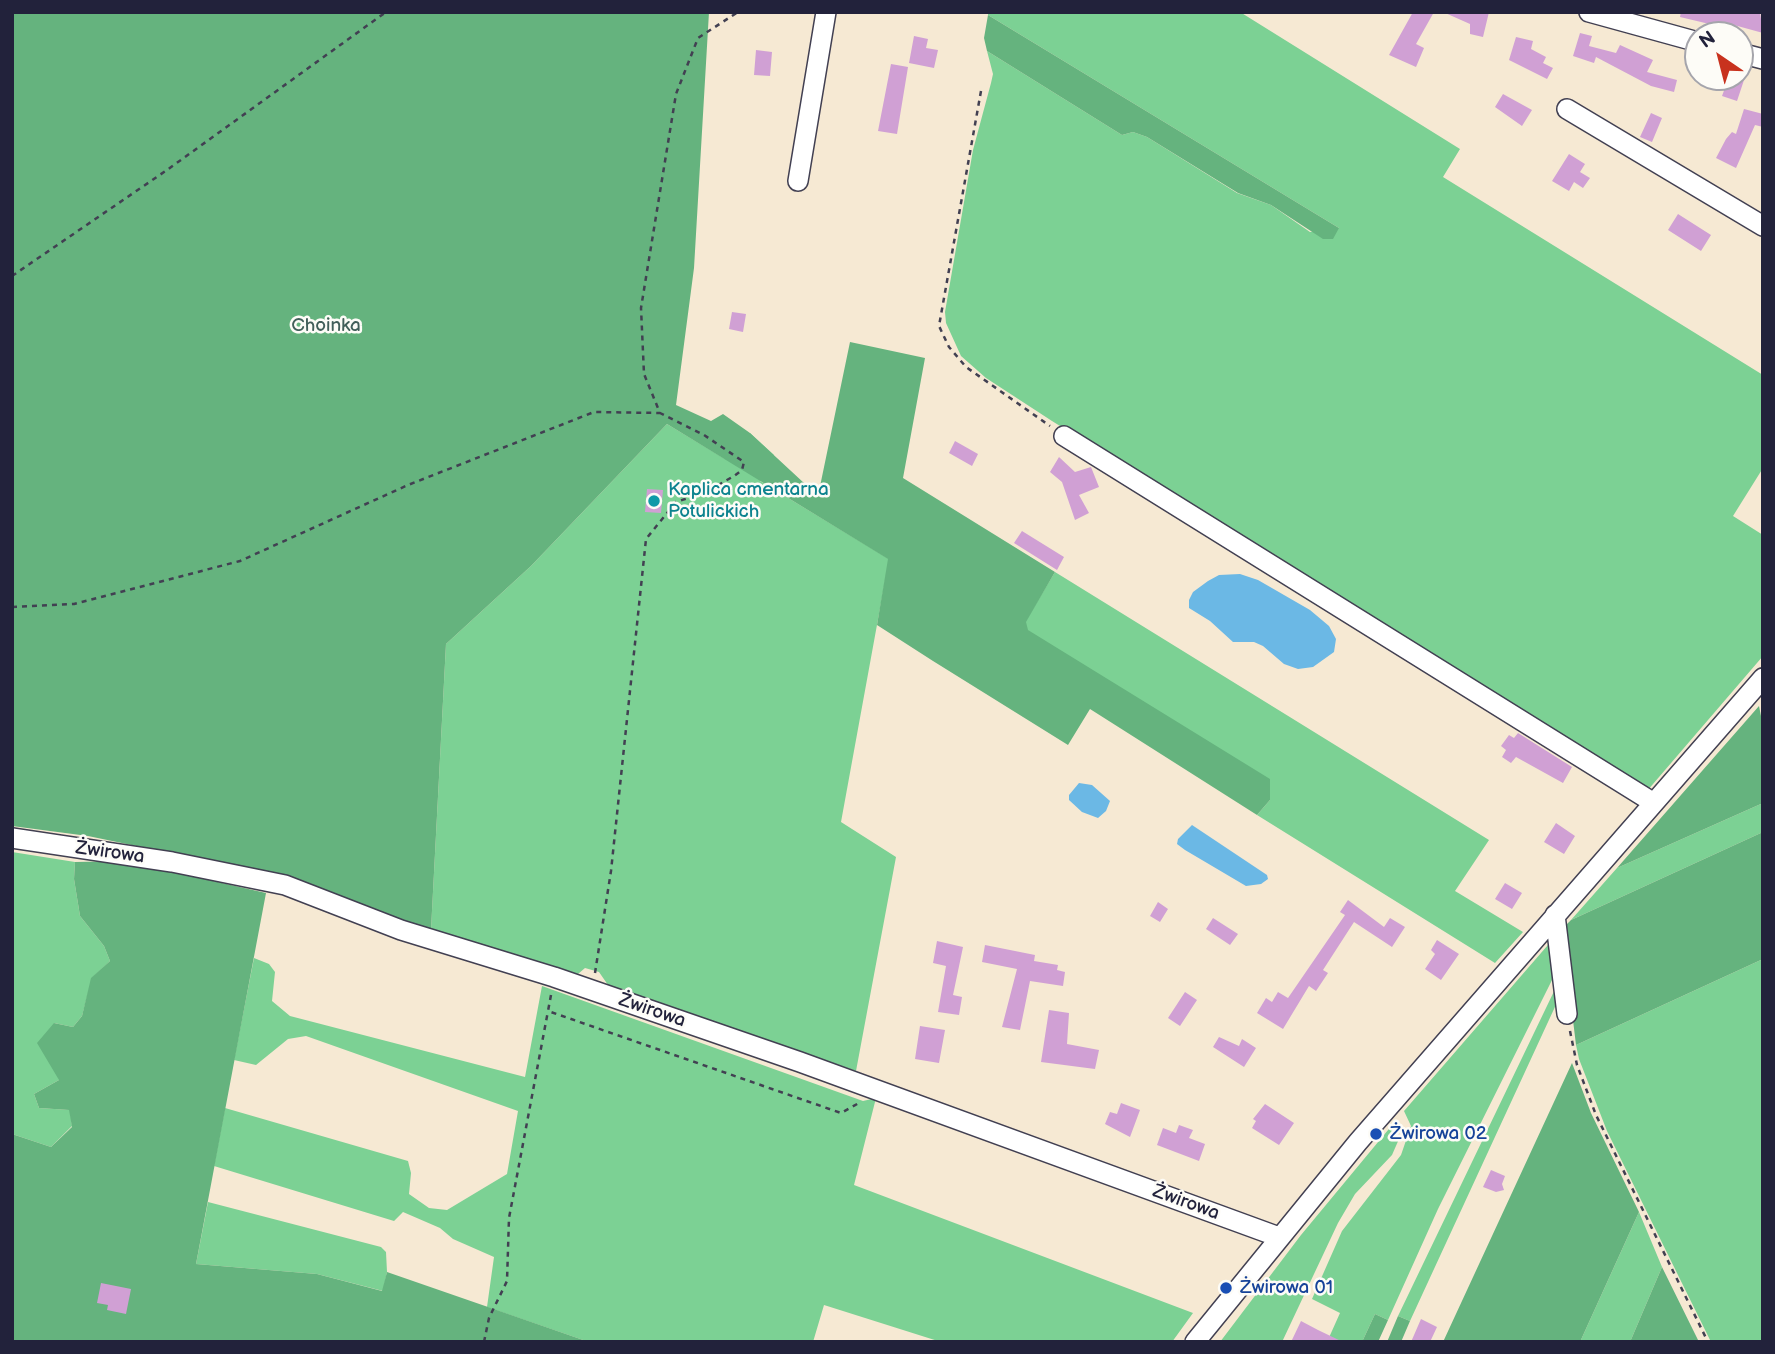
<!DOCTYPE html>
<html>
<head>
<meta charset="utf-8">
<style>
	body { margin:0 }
	#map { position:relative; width:1775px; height:1354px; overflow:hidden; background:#f6e9d3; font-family:"Balsamiq Sans",sans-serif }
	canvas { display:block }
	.frame { position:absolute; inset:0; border:14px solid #22223b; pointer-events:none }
	.north { position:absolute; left:1684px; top:21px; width:70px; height:70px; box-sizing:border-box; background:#fdfcf7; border:2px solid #a5a5ac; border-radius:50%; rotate:325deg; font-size:19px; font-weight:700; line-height:28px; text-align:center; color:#22223b }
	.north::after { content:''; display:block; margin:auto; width:24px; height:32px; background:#c8321e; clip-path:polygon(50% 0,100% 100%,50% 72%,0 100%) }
</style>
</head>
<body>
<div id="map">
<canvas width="1775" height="1354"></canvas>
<div class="frame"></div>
<div class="north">N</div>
</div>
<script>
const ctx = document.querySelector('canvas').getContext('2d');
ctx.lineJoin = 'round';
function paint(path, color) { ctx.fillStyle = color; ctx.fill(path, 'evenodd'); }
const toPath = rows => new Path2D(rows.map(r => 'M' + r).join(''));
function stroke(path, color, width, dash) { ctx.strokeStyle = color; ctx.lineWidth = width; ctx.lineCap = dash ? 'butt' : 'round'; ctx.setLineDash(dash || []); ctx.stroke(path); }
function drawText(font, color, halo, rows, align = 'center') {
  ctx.font = font + ' "Balsamiq Sans",sans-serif'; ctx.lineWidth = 5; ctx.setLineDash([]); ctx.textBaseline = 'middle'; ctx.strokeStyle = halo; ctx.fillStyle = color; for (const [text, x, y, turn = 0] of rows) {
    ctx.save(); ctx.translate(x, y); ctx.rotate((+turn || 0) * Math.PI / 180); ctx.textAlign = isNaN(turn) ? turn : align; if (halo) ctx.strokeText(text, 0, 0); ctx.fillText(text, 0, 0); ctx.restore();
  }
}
paint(toPath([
	[988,12,1240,12,1460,149,1443,177,1763,375,1763,468,1733,516,1763,535,1763,656,1647,791,1052,421,986,378,961,356,946,323,945,312,973,150,991,83,993,74,987,51,1122,135,1133,132,1147,137,1237,193,1271,205,1310,232,1339,228,988,15],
	[667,424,725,459,750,433,774,455,760,481,889,559,841,822,896,857,856,1071,608,985,599,972,585,968,578,974,431,930,446,644,531,566],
	[1055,572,1489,840,1455,891,1523,932,1495,963,1257,815,1270,800,1027,630,1025,622],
	[1763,803,1763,832,1571,920,1617,868],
	[12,852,75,862,74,879,80,916,104,946,110,961,92,978,82,1016,73,1027,54,1023,59,1080,34,1094,39,1108,70,1110,72,1126,51,1147,12,1134],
	[1554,938,1556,972,1438,1209,1388,1320,1375,1314,1362,1342,1327,1342,1340,1313,1312,1299,1342,1231,1401,1155,1411,1126,1404,1111],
	[254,958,269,964,275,972,272,1001,290,1016,525,1077,542,986,863,1101,876,1098,854,1185,1193,1313,1172,1342,941,1342,824,1305,813,1342,589,1342,487,1307,494,1257,453,1239,440,1228,403,1212,394,1221,214,1166,225,1108,408,1161,411,1173,409,1194,429,1208,447,1210,507,1174,518,1111,306,1036,288,1039,256,1065,234,1060],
	[1763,959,1763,1342,1711,1342,1607,1131,1579,1059,1576,1045],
	[1558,983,1560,996,1410,1321,1398,1316],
	[1393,1124,1399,1139,1392,1155,1355,1194,1338,1223,1282,1342,1220,1342,1301,1235],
	[208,1202,381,1247,386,1252,387,1272,383,1291,317,1274,196,1264],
	[1639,1212,1662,1267,1630,1342,1580,1342]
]), '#7cd194');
paint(toPath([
	[12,12,709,12,694,268,676,405,711,421,723,414,750,433,818,496,850,342,925,358,903,478,1055,572,1026,622,1028,630,1270,779,1270,800,1257,815,1090,709,1068,745,933,661,877,625,888,559,667,424,531,566,446,644,431,930,267,873,88,836,12,826],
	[988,15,1339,228,1333,239,1323,239,1271,205,1238,193,1147,137,1133,132,1122,135,987,51,984,38],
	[1759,706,1763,726,1763,803,1617,868],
	[1763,832,1763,959,1576,1045,1562,929,1571,920],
	[125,861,266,893,196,1264,317,1274,382,1291,387,1272,589,1342,12,1342,12,1134,51,1147,72,1127,69,1110,39,1108,34,1094,59,1080,37,1043,54,1023,73,1027,82,1016,91,978,110,961,104,946,80,916,74,879,75,862],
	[1572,1063,1591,1113,1639,1212,1580,1342,1443,1342],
	[1662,1267,1699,1342,1630,1342],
	[1375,1314,1388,1320,1378,1342,1362,1342],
	[1398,1316,1410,1321,1401,1342,1387,1342]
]), '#65b37e');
paint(toPath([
	[1240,574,1258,580,1310,610,1329,626,1336,639,1334,652,1313,667,1298,669,1284,664,1263,646,1254,642,1233,642,1210,621,1189,608,1189,600,1193,592,1208,581,1219,575],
	[1079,783,1092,785,1110,801,1106,811,1098,818,1082,812,1069,800,1069,795],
	[1192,825,1267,875,1268,879,1261,884,1246,886,1185,850,1177,844,1178,839]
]), '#6bb8e5');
paint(toPath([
	[1413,12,1434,12,1416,44,1424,48,1416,67,1389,55],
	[1443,12,1489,12,1483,37,1470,34,1470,24],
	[1681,12,1760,12,1763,33,1723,22,1722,27,1680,17],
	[1580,33,1592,36,1589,46,1616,53,1620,45,1653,60,1647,72,1677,80,1674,92,1651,86,1596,57,1594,63,1573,56],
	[914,36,928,39,926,48,938,50,934,68,909,63],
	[1516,37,1533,41,1531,49,1546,57,1543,63,1553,68,1547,79,1509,60],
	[756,50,772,52,770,76,754,75],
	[891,64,908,67,897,134,878,131],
	[1729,77,1745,77,1737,101,1722,96],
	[1503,94,1532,110,1522,126,1495,107],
	[1744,109,1763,114,1763,127,1755,125,1736,168,1716,158,1726,139,1732,132,1736,134],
	[1651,113,1662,118,1652,142,1640,137],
	[1569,154,1585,164,1580,172,1590,178,1583,188,1574,182,1569,191,1552,181],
	[1678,214,1711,235,1701,251,1668,230],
	[732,312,746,314,743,332,729,329],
	[955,441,978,454,972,466,949,453],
	[1059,457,1075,472,1091,467,1099,487,1079,495,1089,513,1075,520,1062,482,1050,472],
	[647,489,663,490,661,513,645,512],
	[1022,531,1064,557,1057,570,1014,543],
	[1518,733,1572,767,1563,783,1516,757,1511,763,1502,757,1506,750,1501,746,1509,735,1514,738],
	[1556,823,1575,836,1564,854,1544,842],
	[1505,883,1522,893,1512,909,1495,899],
	[1348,900,1384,927,1390,918,1405,927,1392,947,1354,922,1323,970,1328,973,1316,991,1309,986,1283,1029,1257,1013,1266,998,1272,1002,1278,992,1288,998,1345,915,1340,912],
	[1158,902,1168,909,1160,922,1150,916],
	[1213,918,1238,934,1230,945,1206,929],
	[1437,940,1459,954,1441,980,1425,969,1435,954,1431,950],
	[937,941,963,947,953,995,962,997,959,1015,938,1012,946,966,933,963],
	[985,945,1035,955,1034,961,1058,965,1057,970,1065,972,1063,986,1030,981,1020,1030,1002,1027,1017,969,982,962],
	[1185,992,1197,1000,1180,1026,1168,1018],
	[1049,1010,1069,1013,1067,1044,1099,1050,1095,1069,1041,1062],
	[920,1026,945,1030,939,1063,915,1059],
	[1219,1037,1239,1046,1242,1039,1256,1048,1244,1067,1213,1047],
	[1121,1103,1140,1110,1130,1137,1105,1124,1110,1112,1117,1114],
	[1265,1104,1294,1123,1279,1145,1252,1128,1256,1121,1253,1119],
	[1179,1125,1193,1130,1189,1138,1205,1144,1199,1161,1157,1145,1163,1128,1176,1133],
	[1491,1170,1505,1176,1502,1184,1504,1190,1496,1192,1483,1187],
	[101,1283,131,1289,126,1314,107,1310,108,1305,97,1303],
	[1421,1319,1437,1327,1430,1342,1411,1342],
	[1301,1321,1318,1330,1343,1342,1291,1342]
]), '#d0a0d4');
const minor = toPath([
	[1589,12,1698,42],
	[1740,53,1763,59],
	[1567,109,1763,226],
	[798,181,826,12],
	[1064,436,1654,803],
	[12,838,172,862,285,885,401,930,554,977,800,1062,1279,1237],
	[1555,915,1567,1014],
	[1195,1342,1358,1142,1763,678]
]);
stroke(minor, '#424052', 22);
stroke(toPath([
	[981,91,939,326,949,347,966,367,1050,426],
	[12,276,167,170,386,12],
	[12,607,74,604,240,561,408,485,594,412,660,413],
	[595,973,611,871,646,539,676,502,706,492,734,476,742,470,744,462,704,435,660,413,644,374,641,308,676,94,698,38,738,12],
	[551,995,548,1011,841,1113,859,1103],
	[1570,1031,1577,1065,1596,1115,1708,1342],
	[484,1342,489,1318,507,1281,509,1218,548,1011]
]), '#424052', 2.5, [5, 5]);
stroke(minor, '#fff', 19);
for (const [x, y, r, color] of [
	[654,501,7,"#0f9aa8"],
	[1376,1134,7,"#1a4fb4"],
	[1226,1288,7,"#1a4fb4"]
]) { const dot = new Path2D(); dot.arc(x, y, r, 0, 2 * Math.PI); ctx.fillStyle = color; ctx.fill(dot); stroke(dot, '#fdfcf7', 2.5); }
drawText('19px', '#425f5a', '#fdfcf7', [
	["Choinka",326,326]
]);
drawText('19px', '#0d838f', '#fdfcf7', [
	["Kaplica cmentarna",668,490],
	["Potulickich",668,512]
], 'left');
drawText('19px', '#22223b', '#fdfcf7', [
	["Żwirowa",110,853,8],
	["Żwirowa",652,1011,19],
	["Żwirowa",1186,1203,20]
]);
drawText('19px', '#164399', '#fdfcf7', [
	["Żwirowa 02",1390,1134],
	["Żwirowa 01",1240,1288]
], 'left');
</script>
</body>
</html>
